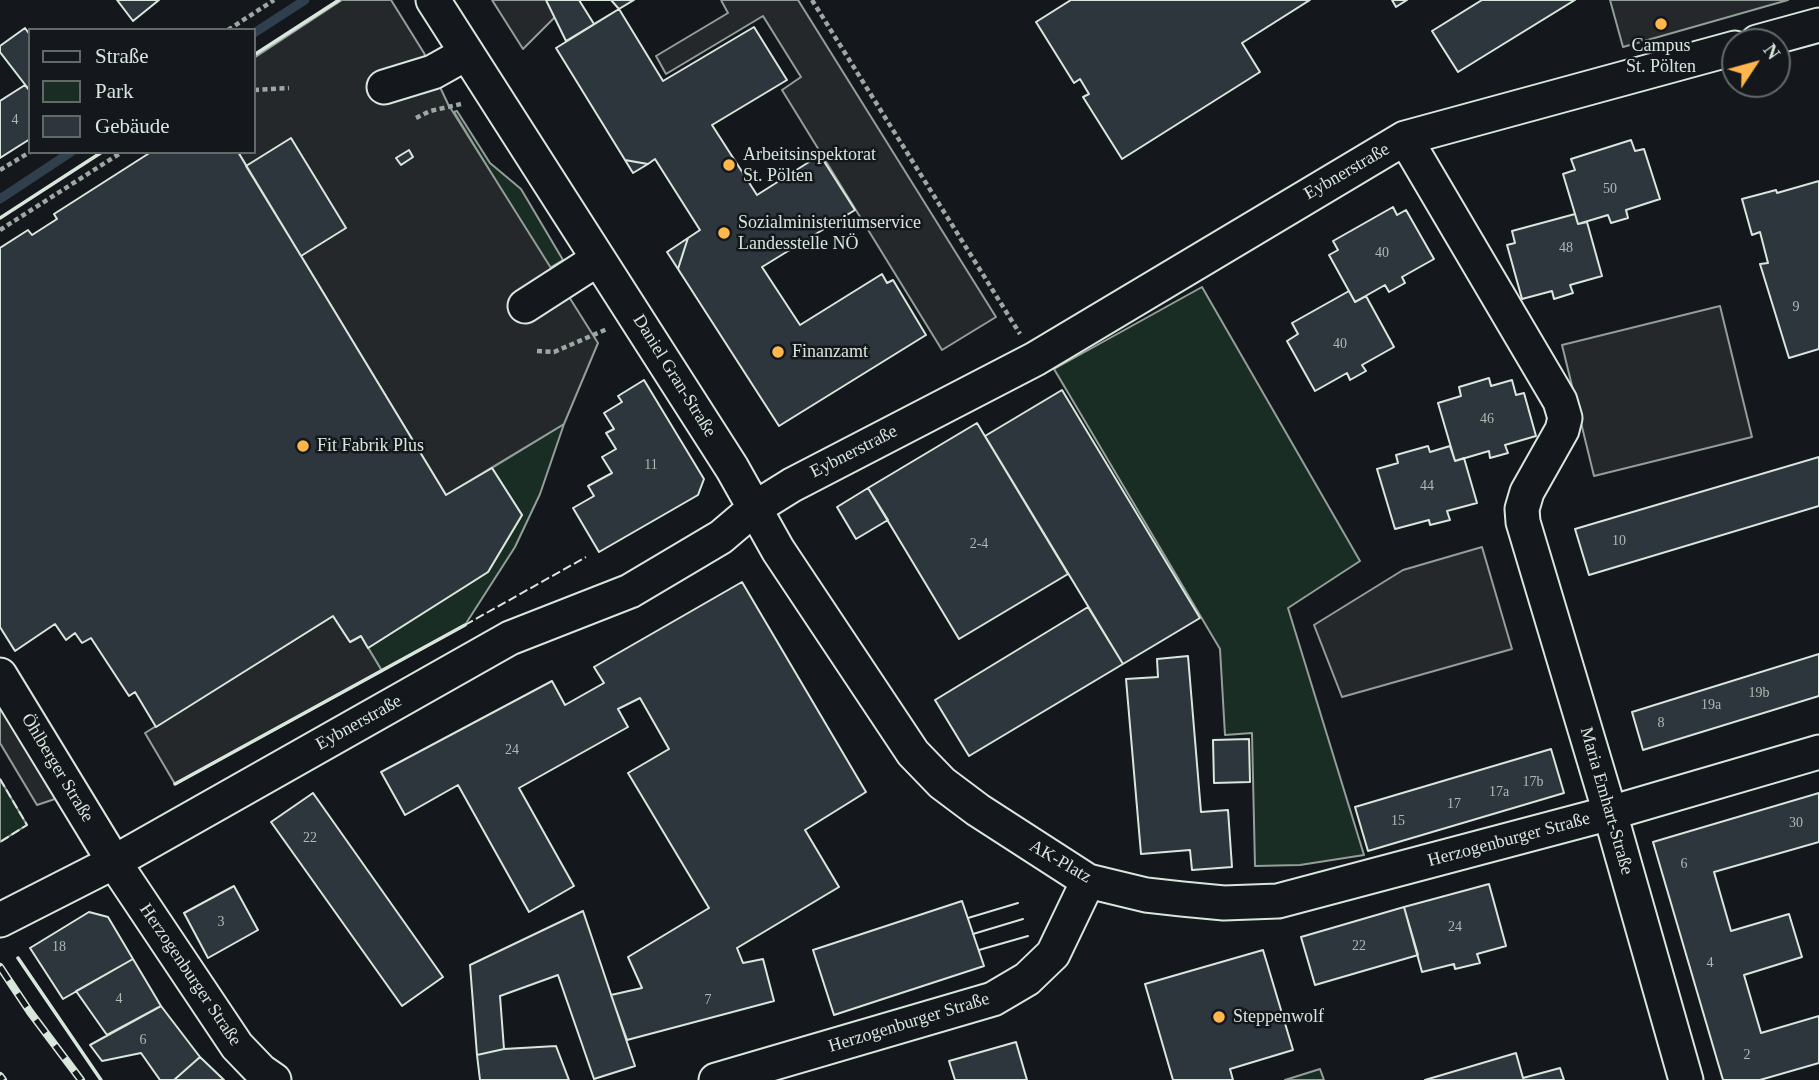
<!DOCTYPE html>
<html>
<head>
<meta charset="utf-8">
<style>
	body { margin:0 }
	#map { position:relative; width:1819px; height:1080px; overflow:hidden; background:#14181c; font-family:"Times New Roman",serif }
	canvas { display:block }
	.legend { position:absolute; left:28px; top:28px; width:228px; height:126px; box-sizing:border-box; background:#14181c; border:2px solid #626a69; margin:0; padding:9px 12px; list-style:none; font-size:21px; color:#d8e6dc }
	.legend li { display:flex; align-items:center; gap:14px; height:35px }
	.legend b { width:35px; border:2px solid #626a69 }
	.north { position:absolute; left:1721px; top:28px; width:70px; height:70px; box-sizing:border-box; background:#14181c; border:2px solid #626a69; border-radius:50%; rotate:54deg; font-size:19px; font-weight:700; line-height:28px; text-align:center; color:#d8e6dc }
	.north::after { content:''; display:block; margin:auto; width:24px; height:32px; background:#ffb74d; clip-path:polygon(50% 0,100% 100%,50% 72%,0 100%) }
</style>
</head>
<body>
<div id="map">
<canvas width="1819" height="1080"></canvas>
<ul class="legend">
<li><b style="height:9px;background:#14181c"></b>Straße</li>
<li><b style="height:19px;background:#1a2d24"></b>Park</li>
<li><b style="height:19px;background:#2c363c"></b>Gebäude</li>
</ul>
<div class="north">N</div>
</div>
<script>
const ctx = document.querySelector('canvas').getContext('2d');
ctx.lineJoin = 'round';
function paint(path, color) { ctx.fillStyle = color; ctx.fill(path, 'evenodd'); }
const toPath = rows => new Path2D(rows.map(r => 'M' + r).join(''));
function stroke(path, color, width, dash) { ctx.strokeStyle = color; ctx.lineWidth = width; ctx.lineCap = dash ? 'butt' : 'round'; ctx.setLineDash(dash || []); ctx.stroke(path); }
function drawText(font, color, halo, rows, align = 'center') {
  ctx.font = font + ' "Times New Roman",serif'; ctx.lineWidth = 5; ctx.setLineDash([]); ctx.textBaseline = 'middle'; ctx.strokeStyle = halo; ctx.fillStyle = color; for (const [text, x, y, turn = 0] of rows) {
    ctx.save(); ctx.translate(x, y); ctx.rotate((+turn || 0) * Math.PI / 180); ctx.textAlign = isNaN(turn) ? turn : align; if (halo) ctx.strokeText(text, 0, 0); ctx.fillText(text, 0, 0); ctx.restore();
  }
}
const green = toPath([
	[457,111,490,163,521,189,563,260,526,282,541,256,454,112,457,111],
	[1202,287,1360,561,1288,608,1364,855,1300,865,1255,866,1252,733,1225,735,1220,649,1054,369,1202,287],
	[564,424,540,494,515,547,465,625,382,671,368,648,488,572,522,515,492,468,564,424],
	[0,779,27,825,0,842,0,779],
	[1320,1069,1324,1080,1285,1080,1320,1069]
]);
paint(green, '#1a2d24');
stroke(green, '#939e99', 2);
const parking = toPath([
	[342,0,391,0,424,53,448,104,598,343,564,424,446,495,238,152,254,152,254,58,342,0],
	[492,0,579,0,580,2,554,18,523,49,492,0],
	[721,0,798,0,996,317,942,350,782,90,801,77,763,16,666,74,656,56,728,13,721,0],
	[1610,0,1788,0,1623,47,1610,0],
	[1720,306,1752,437,1594,476,1562,345,1720,306],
	[1482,547,1512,649,1342,697,1314,625,1403,570,1482,547],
	[333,616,350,642,361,636,382,671,175,784,145,733,333,616],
	[0,697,61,797,37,805,0,743,0,697]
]);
paint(parking, '#24282b');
stroke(parking, '#939e99', 2);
stroke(toPath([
	[254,33,305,0],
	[0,199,71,152]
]), '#2f3f4d', 9);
const building = toPath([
	[117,0,159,0,133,21,117,0],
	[546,0,611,0,619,9,566,41,546,0],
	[579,0,634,0,594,24,579,0],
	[1071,0,1310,0,1242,43,1260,72,1122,159,1083,97,1089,94,1080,79,1074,83,1036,22,1071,0],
	[1392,0,1407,0,1396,7,1392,0],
	[1482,0,1575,0,1458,72,1432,31,1482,0],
	[619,9,663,81,754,27,787,80,712,125,757,195,820,155,855,210,762,267,800,325,882,274,887,283,893,280,926,335,779,426,678,269,688,238,700,230,655,159,648,164,625,160,556,48,619,9],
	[25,28,30,35,30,91,0,52,0,46,25,28],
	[25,85,30,91,30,139,0,158,0,101,25,85],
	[291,138,346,228,301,256,246,166,291,138],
	[1631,140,1635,151,1644,149,1660,199,1626,210,1628,218,1611,223,1608,215,1578,224,1563,174,1575,170,1571,159,1631,140],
	[409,150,413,157,401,165,396,158,409,150],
	[151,152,238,152,446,495,492,468,522,515,488,572,368,648,361,636,350,642,333,616,156,727,135,692,129,696,91,638,82,643,75,633,66,640,55,624,15,651,0,627,0,248,28,230,32,235,57,219,54,214,151,152],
	[625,160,636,162,648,164,633,173,625,160],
	[1819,181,1819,349,1789,358,1760,264,1768,263,1760,232,1752,235,1742,199,1776,190,1777,193,1819,181],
	[1393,207,1397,215,1406,210,1434,259,1402,277,1405,283,1389,292,1385,285,1355,302,1329,255,1338,250,1333,241,1393,207],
	[1575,214,1578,224,1587,222,1602,276,1570,285,1573,293,1554,299,1552,291,1522,299,1507,245,1515,243,1512,231,1575,214],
	[688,238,683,253,678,269,667,252,688,238],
	[1349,291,1355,302,1366,296,1394,347,1362,365,1366,371,1350,380,1347,373,1315,391,1287,341,1298,334,1292,323,1349,291],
	[1489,378,1491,386,1512,380,1516,395,1524,393,1536,436,1505,445,1508,453,1490,458,1489,451,1455,461,1438,403,1461,396,1459,387,1489,378],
	[644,380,704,479,698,495,599,552,573,508,594,496,588,486,612,473,602,457,616,449,606,433,614,429,604,413,622,402,618,396,644,380],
	[1062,390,1200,618,1123,664,985,436,1062,390],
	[977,423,1068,574,959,639,868,488,977,423],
	[1428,446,1430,452,1450,446,1455,461,1464,458,1477,503,1447,511,1450,520,1430,525,1429,520,1395,529,1377,469,1398,463,1396,455,1428,446],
	[1819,457,1819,506,1589,575,1575,529,1819,457],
	[868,488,888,520,856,539,837,507,868,488],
	[742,582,866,792,805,830,839,887,737,948,743,963,763,959,774,1001,627,1040,611,995,642,988,628,957,709,908,628,773,669,749,640,698,618,709,628,727,519,788,574,886,529,912,458,785,405,815,381,772,552,681,565,705,604,683,594,667,742,582],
	[1088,607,1123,664,969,756,935,700,1088,607],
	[1819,654,1819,696,1643,750,1632,712,1819,654],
	[1188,656,1201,812,1228,810,1232,867,1192,870,1190,850,1141,854,1126,679,1158,677,1157,659,1188,656],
	[1249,739,1250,782,1214,783,1213,740,1249,739],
	[1551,749,1564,793,1368,851,1355,807,1551,749],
	[313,793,443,977,402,1006,271,822,313,793],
	[1819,793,1819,842,1714,872,1731,931,1789,914,1802,957,1744,975,1761,1033,1819,1016,1819,1063,1760,1080,1723,1080,1653,842,1819,793],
	[1489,884,1506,946,1477,954,1480,963,1455,969,1454,964,1422,972,1404,907,1489,884],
	[234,886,258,930,208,958,184,913,234,886],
	[962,901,984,966,834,1015,813,950,962,901],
	[1404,907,1418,955,1315,985,1301,937,1404,907],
	[583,911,635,1066,594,1079,558,975,500,996,504,1049,477,1055,470,965,583,911],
	[89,912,108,917,133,959,63,999,30,948,89,912],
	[1263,950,1293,1050,1230,1069,1233,1080,1173,1080,1145,984,1263,950],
	[133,959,161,1006,107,1035,76,991,133,959],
	[161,1006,200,1057,174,1080,160,1080,141,1053,102,1061,90,1045,161,1006],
	[1016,1042,1027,1080,955,1080,949,1061,1016,1042],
	[556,1046,569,1080,480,1080,477,1055,504,1049,556,1046],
	[1516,1053,1523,1078,1560,1068,1564,1080,1425,1080,1516,1053],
	[200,1057,224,1080,174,1080,200,1057]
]);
paint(building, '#2c363c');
stroke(building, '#d8e6dc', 2);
const minor = toPath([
	[433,0,732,468,778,550,913,753,942,783,978,810,1088,881,1146,895,1182,899,1224,903,1278,901,1610,813,1819,752],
	[1757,42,1819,25],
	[384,87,433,72,467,53],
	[1405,138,1560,401,1565,418,1562,430,1527,492,1522,509,1523,522,1610,813,1686,1080],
	[525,306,598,259],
	[0,675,114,862,237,1046,261,1071,274,1080],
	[0,920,114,862,510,638,630,591,721,537,755,508,792,485,1035,359,1405,138,1735,48],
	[716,1080,993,999,1027,979,1053,954,1088,881]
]);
stroke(minor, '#d8e6dc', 37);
stroke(toPath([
	[812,0,1020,334],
	[228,30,274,0],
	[254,90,289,88],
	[416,118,430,111,461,104],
	[0,170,30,152],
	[0,230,122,152],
	[537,351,554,352,607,329]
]), '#9da8a2', 4.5, [5, 3.5]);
stroke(minor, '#14181c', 33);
stroke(toPath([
	[968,918,1018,903],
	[973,934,1023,919],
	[979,950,1028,936]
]), '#d8e6dc', 2);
const rail = toPath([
	[0,967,30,1012,81,1080],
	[0,1076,3,1080]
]);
stroke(rail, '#d8e6dc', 8);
stroke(rail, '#14181c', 5, [16]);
stroke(toPath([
	[465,625,586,557],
	[0,779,27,825,0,842]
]), '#d8e6dc', 2, [9, 3.5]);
stroke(toPath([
	[254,55,339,0],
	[0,218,102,152],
	[175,784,465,625],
	[18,958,101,1080]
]), '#d8e6dc', 3.5);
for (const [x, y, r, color] of [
	[1661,24,7,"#ffb74d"],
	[729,165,7,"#ffb74d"],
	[724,233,7,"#ffb74d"],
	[778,352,7,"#ffb74d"],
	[303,446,7,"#ffb74d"],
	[1219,1017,7,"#ffb74d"]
]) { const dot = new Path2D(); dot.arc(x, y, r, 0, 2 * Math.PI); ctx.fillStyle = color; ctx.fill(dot); stroke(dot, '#14181c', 2.5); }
drawText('14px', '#adbab4', null, [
	["4",15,120],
	["50",1610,189],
	["48",1566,248],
	["40",1382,253],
	["9",1796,307],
	["40",1340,344],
	["46",1487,419],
	["11",651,465],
	["44",1427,486],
	["10",1619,541],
	["2-4",979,544],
	["19b",1759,693],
	["19a",1711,705],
	["8",1661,723],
	["24",512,750],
	["17b",1533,782],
	["17a",1499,792],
	["17",1454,804],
	["15",1398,821],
	["30",1796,823],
	["22",310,838],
	["6",1684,864],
	["3",221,922],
	["24",1455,927],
	["22",1359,946],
	["18",59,947],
	["4",1710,963],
	["4",119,999],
	["7",708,1000],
	["6",143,1040],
	["2",1747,1055]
]);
drawText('18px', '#d8e6dc', '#14181c', [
	["Campus",1661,46,"center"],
	["St. Pölten",1661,67,"center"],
	["Arbeitsinspektorat",743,155],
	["St. Pölten",743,176],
	["Sozialministeriumservice",738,223],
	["Landesstelle NÖ",738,244],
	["Finanzamt",792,352],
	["Fit Fabrik Plus",317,446],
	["Steppenwolf",1233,1017]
], 'left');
drawText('18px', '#d8e6dc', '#14181c', [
	["Eybnerstraße",1347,172,-30],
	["Daniel Gran-Straße",674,376,58],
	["Eybnerstraße",854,452,-27],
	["Eybnerstraße",359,723,-29],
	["Öhlberger Straße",57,768,59],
	["Maria Emhart-Straße",1606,801,74],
	["Herzogenburger Straße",1509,840,-15],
	["AK-Platz",1060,862,30],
	["Herzogenburger Straße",190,975,56],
	["Herzogenburger Straße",909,1023,-17]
]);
</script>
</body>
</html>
